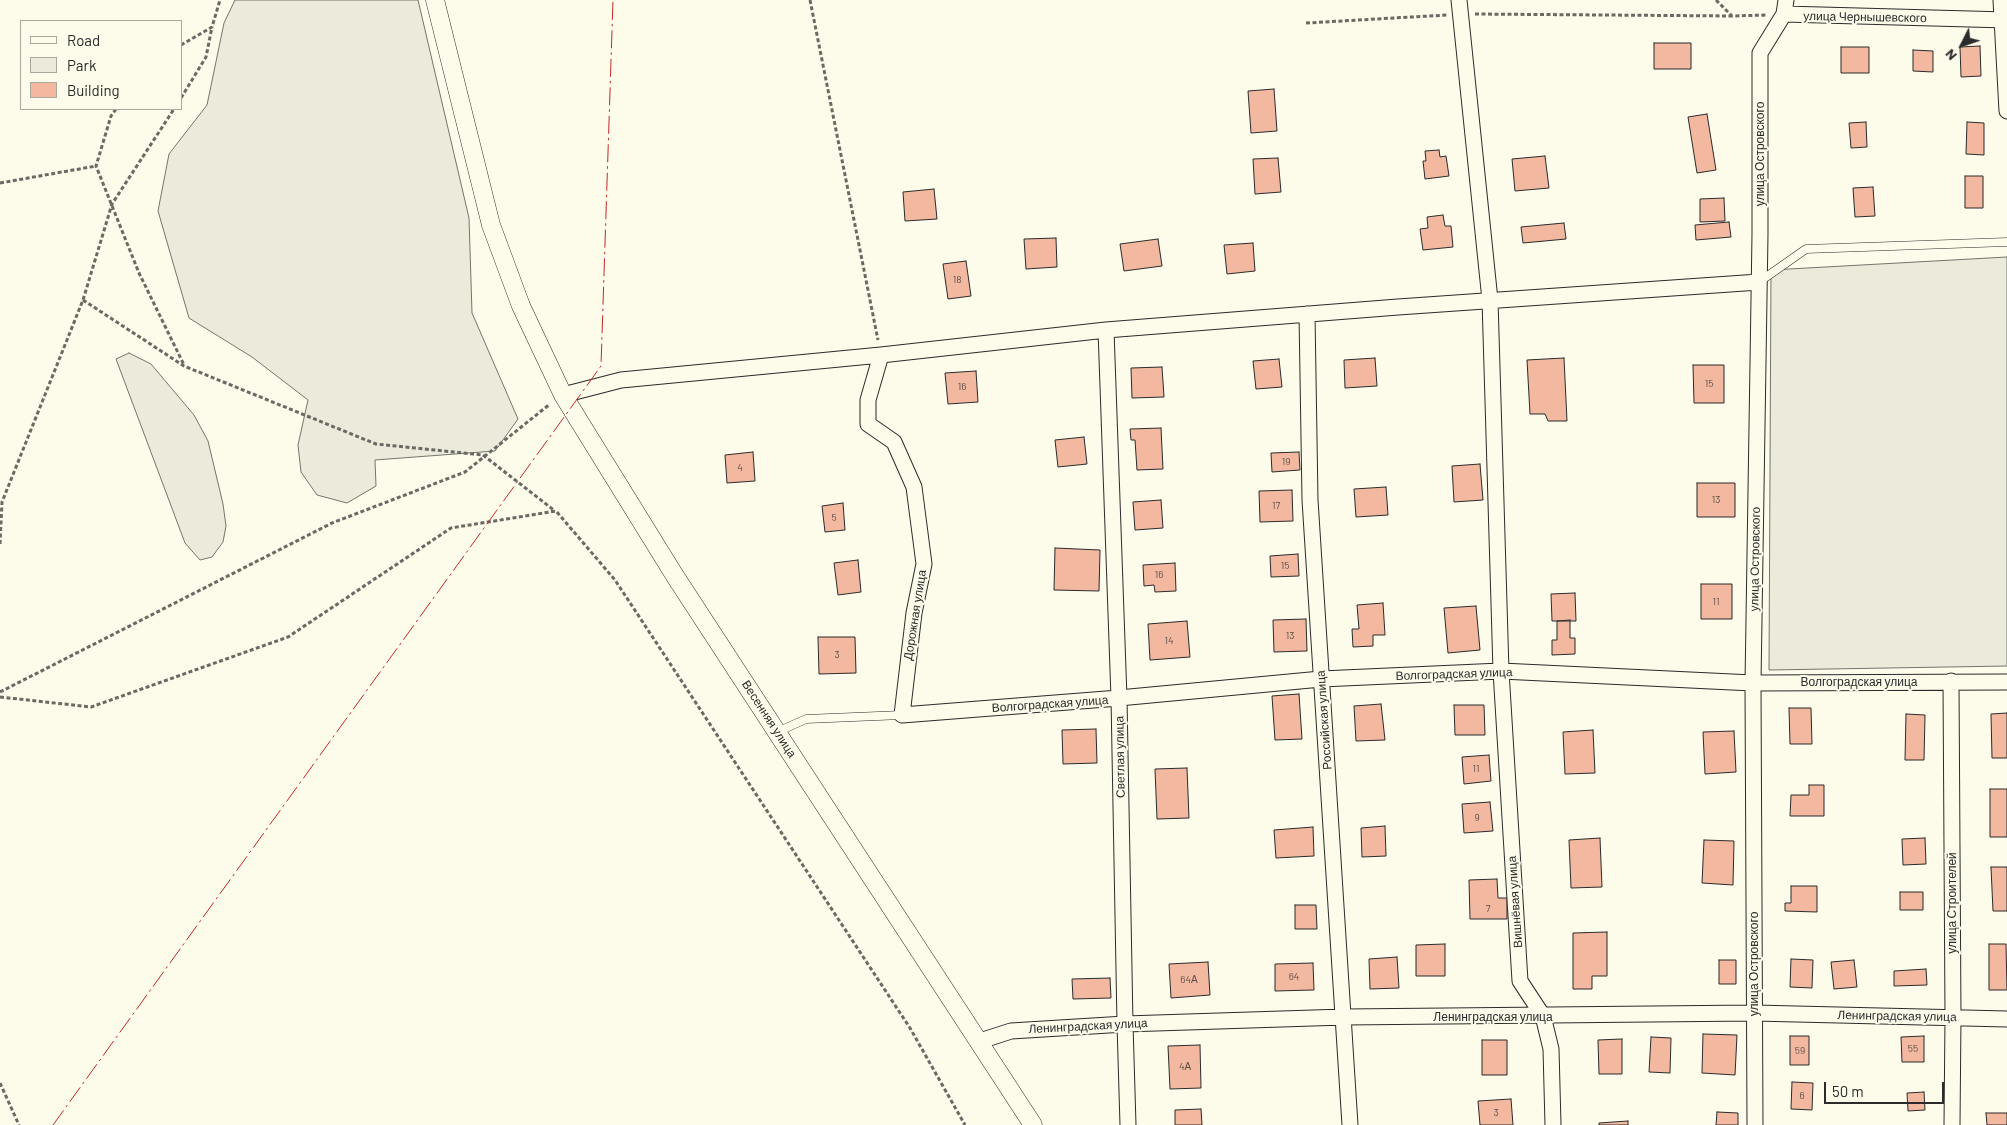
<!DOCTYPE html>
<html>
<head>
<meta charset="utf-8">
<style>
	body { margin:0 }
	#map { position:relative; width:2007px; height:1125px; overflow:hidden; background:#fdfbea; font-family:Barlow,sans-serif }
	canvas { display:block }
	.legend { position:absolute; left:20px; top:20px; width:162px; height:90px; box-sizing:border-box; background:#fdfbea; border:1px solid #a9a89e; margin:0; padding:6px 9px; list-style:none; font-size:15px; color:#2b2b2b }
	.legend li { display:flex; align-items:center; gap:10px; height:25px }
	.legend b { width:25px; border:1px solid #a9a89e }
	.north { position:absolute; left:1937px; top:20px; width:50px; height:50px; -webkit-text-stroke:4px #fdfbea; paint-order:stroke; rotate:229deg; font-size:14px; font-weight:700; line-height:20px; text-align:center; color:#2b2b2b }
	.north::after { content:''; display:block; margin:auto; width:18px; height:22px; background:#2b2b2b; clip-path:polygon(50% 0,100% 100%,50% 72%,0 100%) }
	.scale { position:absolute; left:1824px; top:1082px; width:120px; height:22px; box-sizing:border-box; border:2px solid #2b2b2b; border-top:0; padding-left:6px; font-size:15px; line-height:18px; white-space:nowrap; color:#2b2b2b; -webkit-text-stroke:4px #fdfbea; paint-order:stroke }
</style>
</head>
<body>
<div id="map">
<canvas width="2007" height="1125"></canvas>
<ul class="legend">
<li><b style="height:6px;background:#fdfbea"></b>Road</li>
<li><b style="height:14px;background:#ecebdb"></b>Park</li>
<li><b style="height:14px;background:#f2b8a0"></b>Building</li>
</ul>
<div class="north">N</div>
<div class="scale">50 m</div>
</div>
<script>
const ctx = document.querySelector('canvas').getContext('2d');
ctx.lineJoin = 'round';
function paint(path, color) { ctx.fillStyle = color; ctx.fill(path, 'evenodd'); }
const toPath = rows => new Path2D(rows.map(r => 'M' + r).join(''));
function stroke(path, color, width, dash) { ctx.strokeStyle = color; ctx.lineWidth = width; ctx.lineCap = dash ? 'butt' : 'round'; ctx.setLineDash(dash || []); ctx.stroke(path); }
function drawText(font, color, halo, rows, align = 'center') {
  ctx.font = font + ' Barlow,sans-serif'; ctx.lineWidth = 4; ctx.setLineDash([]); ctx.textBaseline = 'middle'; ctx.strokeStyle = halo; ctx.fillStyle = color; for (const [text, x, y, turn = 0] of rows) {
    ctx.save(); ctx.translate(x, y); ctx.rotate((+turn || 0) * Math.PI / 180); ctx.textAlign = isNaN(turn) ? turn : align; if (halo) ctx.strokeText(text, 0, 0); ctx.fillText(text, 0, 0); ctx.restore();
  }
}
const green = toPath([
	[235,0,418,0,469,218,472,313,518,419,495,451,375,460,376,486,347,503,317,495,301,472,298,445,308,400,252,357,189,318,158,211,169,154,207,105,224,23,235,0],
	[2007,257,2007,666,1769,670,1771,270,2007,257],
	[129,353,151,364,194,415,208,441,223,504,226,526,223,542,212,557,200,560,185,543,116,359,129,353]
]);
paint(green, '#ecebdb');
stroke(green, '#74746e', 1);
const building = toPath([
	[1654,43,1691,43,1691,69,1654,69,1654,43],
	[1980,46,1981,76,1961,77,1960,47,1980,46],
	[1841,47,1869,47,1869,73,1841,73,1841,47],
	[1913,50,1933,51,1933,72,1913,71,1913,50],
	[1274,89,1277,131,1251,133,1248,91,1274,89],
	[1707,114,1716,170,1697,173,1688,117,1707,114],
	[1866,122,1867,147,1851,148,1849,123,1866,122],
	[1967,122,1984,123,1984,155,1966,154,1967,122],
	[1439,150,1440,157,1446,156,1449,176,1425,179,1423,161,1426,161,1425,151,1439,150],
	[1545,156,1549,188,1515,191,1512,159,1545,156],
	[1278,158,1281,192,1255,194,1253,159,1278,158],
	[1965,176,1983,176,1983,208,1965,208,1965,176],
	[1873,187,1875,216,1855,217,1853,188,1873,187],
	[934,189,937,219,905,221,903,192,934,189],
	[1724,198,1725,221,1700,222,1700,199,1724,198],
	[1443,215,1445,226,1451,226,1453,247,1423,250,1420,229,1428,228,1427,217,1443,215],
	[1729,222,1731,237,1696,240,1695,225,1729,222],
	[1564,223,1566,239,1523,243,1521,227,1564,223],
	[1056,238,1057,267,1026,269,1024,239,1056,238],
	[1158,239,1162,266,1124,271,1120,244,1158,239],
	[1253,243,1255,271,1227,274,1224,245,1253,243],
	[966,261,971,296,948,299,943,264,966,261],
	[1375,358,1377,386,1345,388,1344,360,1375,358],
	[1564,358,1567,421,1548,421,1545,414,1530,414,1527,360,1564,358],
	[1279,359,1282,387,1256,389,1253,361,1279,359],
	[1693,365,1724,365,1724,403,1694,403,1693,365],
	[1162,367,1164,397,1132,398,1131,368,1162,367],
	[976,371,978,402,948,404,945,373,976,371],
	[1161,428,1163,469,1137,470,1135,440,1131,440,1130,429,1161,428],
	[1084,437,1087,464,1058,467,1055,440,1084,437],
	[753,452,755,481,727,483,725,455,753,452],
	[1299,452,1300,470,1272,472,1271,453,1299,452],
	[1480,464,1483,500,1454,502,1452,466,1480,464],
	[1697,483,1735,483,1735,517,1697,517,1697,483],
	[1386,487,1388,515,1356,517,1354,489,1386,487],
	[1292,490,1293,521,1260,522,1259,491,1292,490],
	[1161,500,1163,528,1135,530,1133,502,1161,500],
	[843,503,845,530,825,532,822,506,843,503],
	[1055,548,1100,550,1099,591,1054,590,1055,548],
	[1298,554,1299,576,1271,577,1270,556,1298,554],
	[858,560,861,592,838,595,834,563,858,560],
	[1175,563,1176,591,1155,592,1154,585,1144,586,1143,565,1175,563],
	[1701,584,1732,584,1732,619,1701,619,1701,584],
	[1575,593,1576,621,1552,621,1551,594,1575,593],
	[1383,603,1385,635,1373,635,1373,646,1353,647,1352,629,1359,629,1357,605,1383,603],
	[1476,606,1480,650,1448,653,1444,608,1476,606],
	[1306,619,1307,651,1274,652,1273,620,1306,619],
	[1570,620,1570,638,1575,638,1575,654,1552,655,1552,640,1557,640,1557,621,1570,620],
	[1187,621,1190,657,1150,660,1148,624,1187,621],
	[818,637,855,637,856,673,819,674,818,637],
	[1299,694,1302,739,1275,740,1272,696,1299,694],
	[1381,704,1385,740,1356,741,1354,706,1381,704],
	[1454,705,1484,705,1485,735,1455,735,1454,705],
	[1789,708,1811,708,1812,744,1790,744,1789,708],
	[2007,713,2007,758,1992,758,1991,714,2007,713],
	[1906,714,1925,715,1924,760,1905,760,1906,714],
	[1096,729,1097,763,1063,764,1062,730,1096,729],
	[1593,730,1595,773,1565,774,1563,732,1593,730],
	[1734,731,1736,772,1705,774,1703,732,1734,731],
	[1489,755,1491,781,1464,784,1462,757,1489,755],
	[1187,768,1189,818,1157,819,1155,769,1187,768],
	[1809,785,1824,785,1824,816,1790,816,1791,795,1809,795,1809,785],
	[1990,789,2007,789,2007,837,1990,837,1990,789],
	[1490,802,1493,831,1464,833,1462,804,1490,802],
	[1385,826,1386,856,1362,857,1361,828,1385,826],
	[1313,827,1314,856,1276,858,1274,830,1313,827],
	[1600,838,1602,887,1571,888,1569,840,1600,838],
	[1925,838,1926,864,1903,865,1902,839,1925,838],
	[1704,840,1734,841,1733,885,1702,883,1704,840],
	[1991,867,2007,867,2007,911,1993,911,1991,867],
	[1497,879,1498,898,1507,898,1507,919,1470,919,1469,880,1497,879],
	[1791,886,1817,886,1817,912,1785,911,1785,903,1791,903,1791,886],
	[1900,892,1923,892,1923,910,1900,910,1900,892],
	[1295,905,1316,905,1317,929,1295,929,1295,905],
	[1607,932,1607,976,1592,976,1592,989,1573,989,1573,933,1607,932],
	[1445,944,1445,976,1416,976,1416,945,1445,944],
	[1989,944,2006,944,2007,990,1989,990,1989,944],
	[1397,957,1399,988,1370,989,1369,959,1397,957],
	[1791,959,1813,960,1812,988,1790,987,1791,959],
	[1719,960,1736,960,1736,984,1719,984,1719,960],
	[1854,960,1857,987,1834,989,1831,962,1854,960],
	[1208,962,1210,995,1171,998,1169,964,1208,962],
	[1313,963,1314,990,1275,991,1275,964,1313,963],
	[1926,969,1927,985,1894,986,1894,971,1926,969],
	[1110,978,1111,998,1073,999,1072,979,1110,978],
	[1703,1034,1737,1035,1735,1075,1702,1073,1703,1034],
	[1790,1036,1809,1036,1809,1065,1790,1065,1790,1036],
	[1924,1036,1924,1062,1902,1062,1901,1037,1924,1036],
	[1651,1037,1671,1038,1670,1073,1649,1072,1651,1037],
	[1622,1039,1622,1074,1599,1074,1598,1040,1622,1039],
	[1482,1040,1507,1040,1507,1075,1482,1075,1482,1040],
	[1200,1045,1201,1088,1170,1089,1168,1046,1200,1045],
	[1792,1082,1813,1083,1812,1110,1791,1109,1792,1082],
	[1924,1092,1925,1110,1908,1111,1907,1093,1924,1092],
	[1511,1099,1513,1125,1480,1125,1478,1101,1511,1099],
	[1201,1109,1202,1125,1175,1125,1175,1110,1201,1109],
	[1717,1112,1738,1113,1738,1125,1716,1125,1717,1112],
	[1986,1113,2007,1113,2007,1125,1987,1125,1986,1113],
	[1628,1121,1628,1125,1599,1125,1599,1123,1628,1121]
]);
paint(building, '#f2b8a0');
stroke(building, '#2b2b2b', 1);
const service = toPath([
	[1759,282,1806,249,2007,242],
	[777,732,806,719,902,715]
]);
const minor = toPath([
	[1459,0,1490,300,1501,671,1520,981,1543,1016,1551,1049,1553,1125],
	[2001,0,2007,111],
	[1784,14,2007,20],
	[1307,314,1310,500,1350,1125],
	[1106,330,1119,698,1125,1024,1128,1125],
	[881,355,868,400,868,424,894,442,914,487,924,564,914,613,902,715,1119,698,1321,679,1501,671,1753,683,2007,682],
	[563,395,621,380,881,355,1106,330,1398,307,1759,282],
	[1951,681,1953,1017,1952,1125],
	[980,1041,1011,1031,1125,1024,1344,1017,1754,1013,2007,1019],
	[1755,1125,1753,683,1760,234,1760,53,1784,14,1786,0]
]);
const tertiary = toPath([
	[435,0,491,225,521,306,563,395,675,576,1033,1125]
]);
stroke(service, '#2b2b2b', 9);
stroke(minor, '#2b2b2b', 17);
stroke(tertiary, '#2b2b2b', 19);
stroke(toPath([
	[810,0,878,340],
	[1716,0,1732,16,1767,15],
	[1475,14,1732,16],
	[1306,23,1447,15],
	[181,45,212,27,220,0],
	[181,98,206,57,212,27],
	[116,109,111,116,96,166,139,273,184,365],
	[0,183,96,166],
	[83,300,184,366,376,444,483,455,555,511],
	[0,544,2,502,83,300,112,204,174,109],
	[0,692,332,523,465,472,550,404],
	[0,697,91,707,288,637,451,528,556,511,615,580,910,1028,965,1125],
	[0,1083,19,1125]
]), '#6a6964', 3, [4, 2.5]);
stroke(service, '#fdfbea', 8);
stroke(minor, '#fdfbea', 15);
stroke(tertiary, '#fdfbea', 18);
stroke(toPath([
	[53,1125,601,366,613,0]
]), '#c62828', 1, [18, 4, 2.5, 4]);
drawText('10px', '#5d4e48', null, [
	["18",957,280],
	["15",1709,384],
	["16",962,387],
	["19",1286,462],
	["4",740,468],
	["13",1716,500],
	["17",1276,506],
	["5",834,518],
	["15",1285,566],
	["16",1159,575],
	["11",1716,602],
	["13",1290,636],
	["14",1169,641],
	["3",837,655],
	["11",1476,769],
	["9",1477,818],
	["7",1488,909],
	["64",1294,977],
	["64А",1189,980],
	["55",1913,1049],
	["59",1800,1051],
	["4А",1185,1067],
	["6",1802,1096],
	["3",1496,1113]
]);
drawText('12px', '#2b2b2b', '#fdfbea', [
	["улица Чернышевского",1865,17,1],
	["улица Островского",1760,154,-90],
	["улица Островского",1755,559,-89],
	["Дорожная улица",915,615,-81],
	["Волгоградская улица",1454,674,-2],
	["Волгоградская улица",1859,682],
	["Волгоградская улица",1050,704,-4],
	["Весенняя улица",769,719,57],
	["Российская улица",1324,720,-94],
	["Светлая улица",1120,757,-91],
	["Вишнёвая улица",1515,902,-94],
	["улица Строителей",1952,903,-90],
	["улица Островского",1754,964,-90],
	["Ленинградская улица",1897,1016,1],
	["Ленинградская улица",1493,1017],
	["Ленинградская улица",1088,1026,-3]
]);
</script>
</body>
</html>
